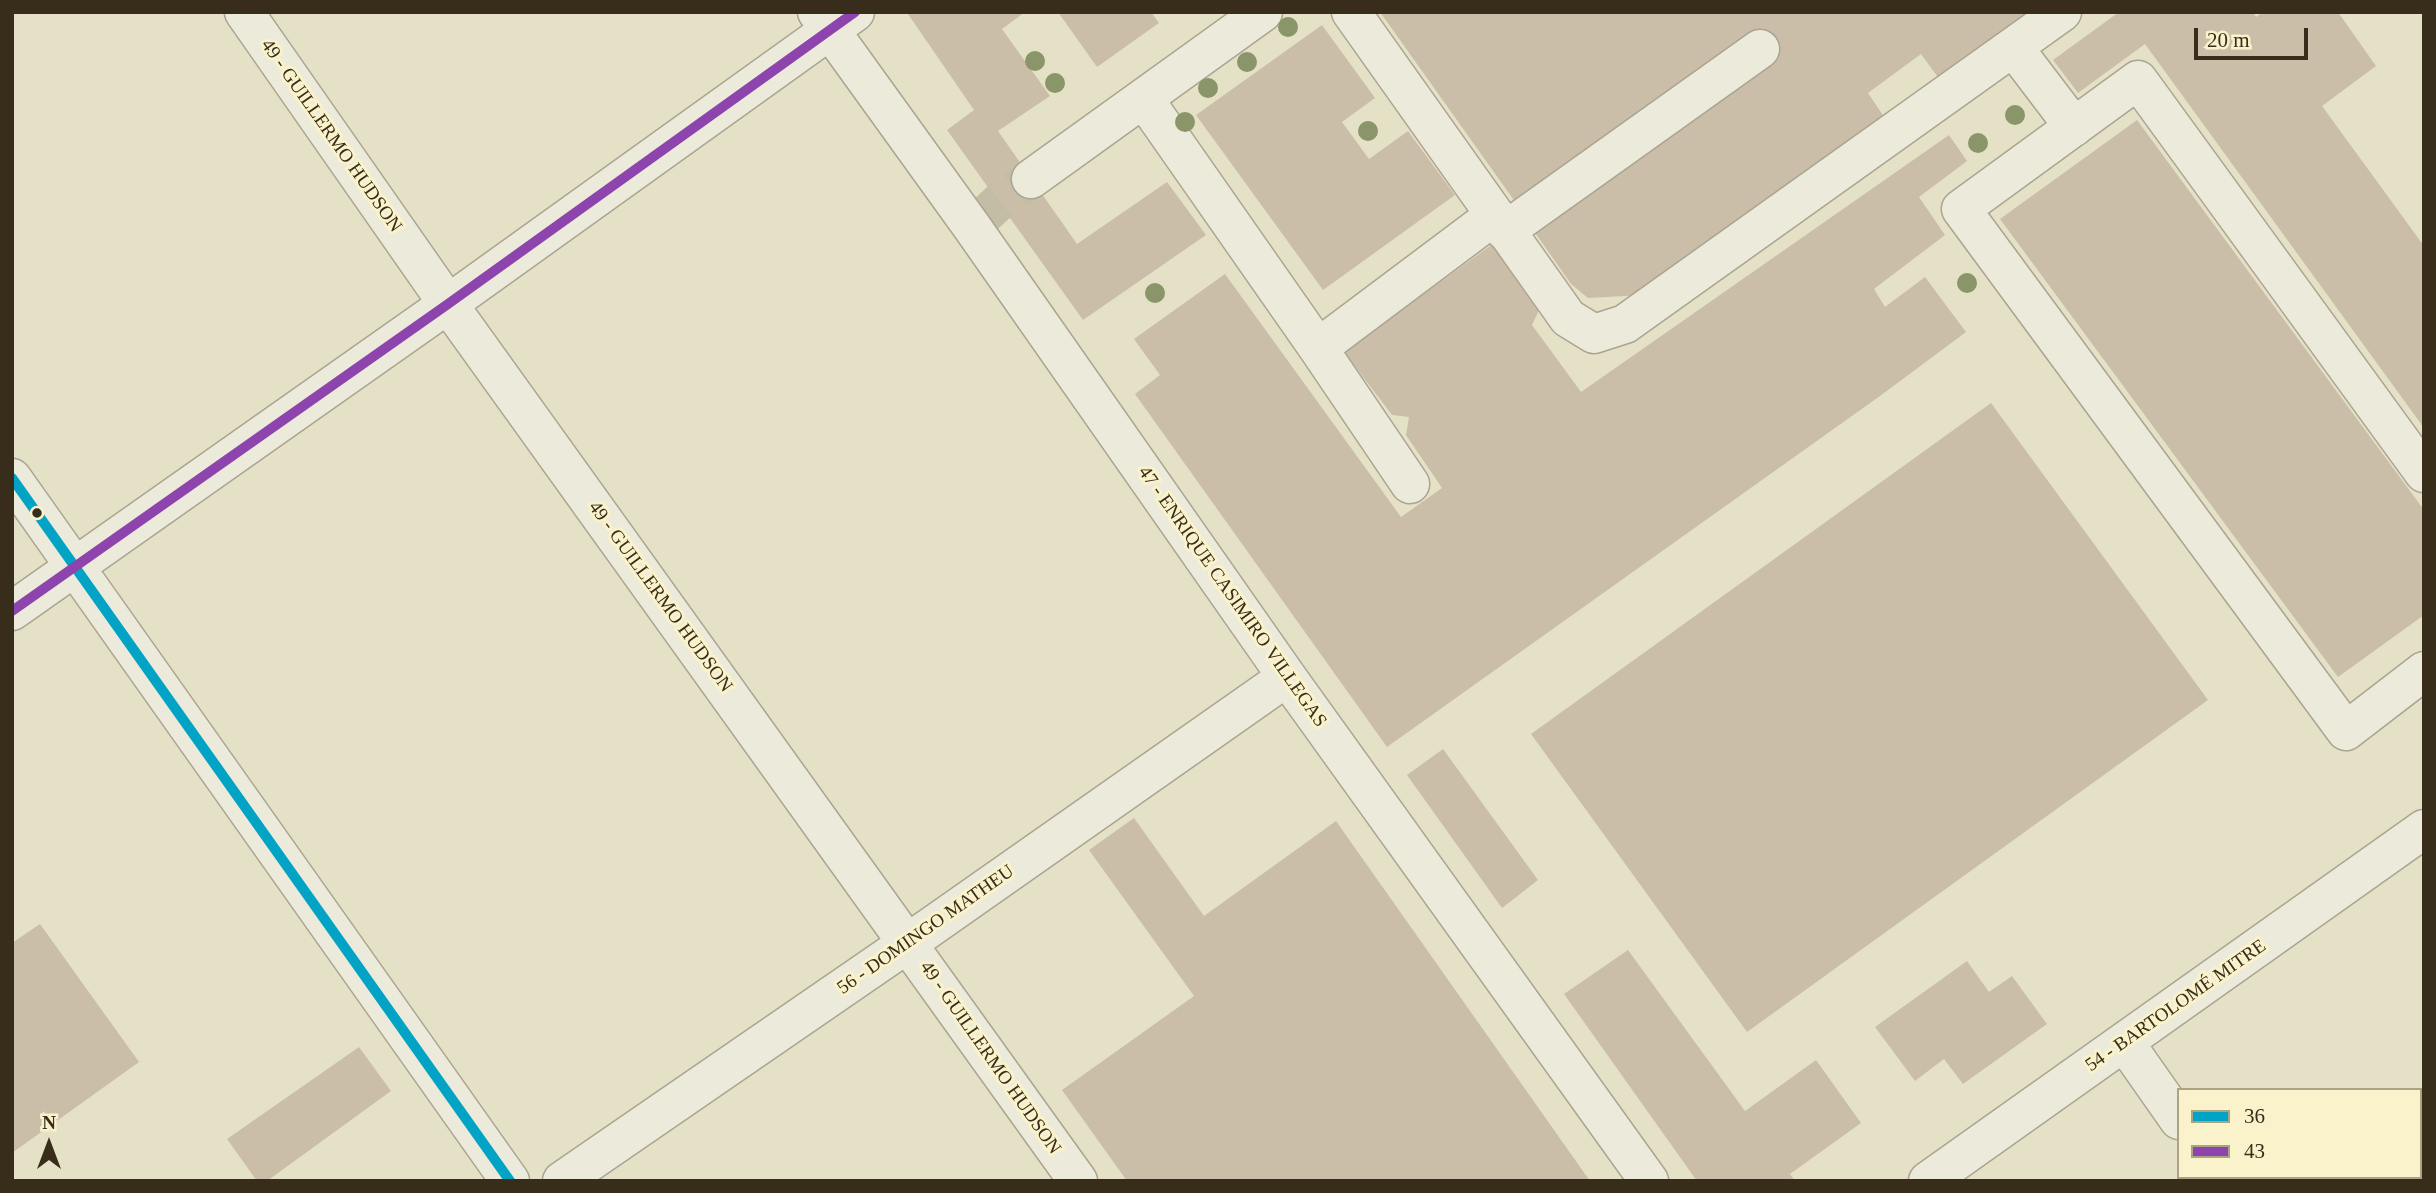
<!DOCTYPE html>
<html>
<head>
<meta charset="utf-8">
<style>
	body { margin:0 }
	#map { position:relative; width:2436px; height:1193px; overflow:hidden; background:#e5e1c7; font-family:"Times New Roman",serif }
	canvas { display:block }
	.frame { position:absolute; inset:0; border:14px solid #382d1a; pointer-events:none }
	.legend { position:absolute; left:2177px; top:1088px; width:245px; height:91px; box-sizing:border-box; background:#f9f2cb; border:2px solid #aca384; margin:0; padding:9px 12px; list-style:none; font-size:21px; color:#382d1a }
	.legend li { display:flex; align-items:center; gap:14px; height:35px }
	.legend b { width:35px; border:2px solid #aca384 }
	.north { position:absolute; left:14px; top:1109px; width:70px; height:70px; -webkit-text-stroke:5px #f9f2cb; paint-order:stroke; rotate:0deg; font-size:19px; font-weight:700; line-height:28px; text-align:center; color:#382d1a }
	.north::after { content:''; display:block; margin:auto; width:24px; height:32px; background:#382d1a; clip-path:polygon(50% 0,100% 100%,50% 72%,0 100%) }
	.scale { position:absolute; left:2194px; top:28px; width:114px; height:32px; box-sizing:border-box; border:4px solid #382d1a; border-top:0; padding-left:9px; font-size:21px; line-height:24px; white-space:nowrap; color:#382d1a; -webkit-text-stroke:5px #f9f2cb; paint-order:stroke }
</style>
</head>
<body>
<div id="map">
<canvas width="2436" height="1193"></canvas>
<div class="frame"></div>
<ul class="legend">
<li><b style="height:9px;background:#03a3c5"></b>36</li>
<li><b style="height:9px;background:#8e44ad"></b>43</li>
</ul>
<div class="north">N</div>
<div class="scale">20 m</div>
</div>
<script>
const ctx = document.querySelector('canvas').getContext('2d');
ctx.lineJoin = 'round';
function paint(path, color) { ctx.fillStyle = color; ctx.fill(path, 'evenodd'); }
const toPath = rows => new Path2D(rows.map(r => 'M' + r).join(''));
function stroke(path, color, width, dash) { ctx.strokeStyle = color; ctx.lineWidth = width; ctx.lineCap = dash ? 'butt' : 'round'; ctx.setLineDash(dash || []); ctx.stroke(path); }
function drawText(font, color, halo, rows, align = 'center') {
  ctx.font = font + ' "Times New Roman",serif'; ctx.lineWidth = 6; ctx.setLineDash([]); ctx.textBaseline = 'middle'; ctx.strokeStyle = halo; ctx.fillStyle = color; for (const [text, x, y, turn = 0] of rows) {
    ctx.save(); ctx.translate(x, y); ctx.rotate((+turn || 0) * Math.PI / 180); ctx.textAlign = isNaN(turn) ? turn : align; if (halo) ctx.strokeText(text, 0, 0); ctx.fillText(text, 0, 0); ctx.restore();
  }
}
paint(toPath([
	[910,12,1025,12,1002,29,1050,96,998,131,1077,244,1167,182,1206,235,1083,320,947,130,974,110,908,14],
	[1058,12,1151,12,1159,23,1097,67],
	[1380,12,2034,12,1940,80,1921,54,1868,93,1886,120,1645,295,1588,298,1571,284,1531,227,1778,54,1761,30,1518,206],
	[2119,12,2253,12,2256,17,2263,12,2338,12,2376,66,2322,106,2424,246,2424,428,2145,44,2078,93,2053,60],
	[1322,25,1375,98,1342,122,1369,159,1408,131,1455,195,1323,290,1196,115],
	[2137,120,2424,510,2424,615,2338,677,2000,219],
	[1949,135,1967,161,1919,197,1945,235,1874,289,1885,307,1925,277,1966,332,1880,396,1387,747,1135,394,1160,375,1134,339,1225,274,1401,517,1442,488,1406,435,1409,417,1392,415,1344,352,1494,243,1540,308,1532,325,1581,392],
	[1991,403,2208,700,1747,1032,1531,734],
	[1443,749,1538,880,1502,908,1407,775],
	[1134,818,1204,916,1336,821,1590,1181,1127,1181,1062,1090,1194,996,1089,850],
	[40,924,139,1062,12,1153,12,943],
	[1628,950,1745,1111,1816,1060,1861,1123,1790,1174,1795,1181,1697,1181,1564,994],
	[1967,961,1989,992,2012,976,2047,1024,1963,1084,1944,1059,1915,1081,1875,1027],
	[359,1047,391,1091,267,1181,257,1181,227,1139]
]), '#cabea8');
stroke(toPath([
	[972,227,999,202,1031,179]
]), '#c2bda4', 38, [38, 19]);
const minor = toPath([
	[244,12,448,304,1078,1181],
	[817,12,972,227,1287,677,1649,1181],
	[1351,12,1568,318,1594,334,1625,324,2062,12],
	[2014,48,2074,127],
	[1144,99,1318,348,1410,484],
	[1031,179,1263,12],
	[1505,231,1760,49],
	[1318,348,1494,216],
	[2424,473,2138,80,1961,209,2346,731,2424,671],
	[12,478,510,1181],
	[12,611,448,304,855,12],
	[2125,1043,2179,1120],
	[2219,1177,2221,1181],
	[562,1181,908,943,1287,677],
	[1928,1181,2424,829]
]);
stroke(minor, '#aaa491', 41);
stroke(minor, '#eceada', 38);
stroke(toPath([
	[12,478,510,1181]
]), '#03a3c5', 10);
stroke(toPath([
	[12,611,448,304,855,12]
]), '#8e44ad', 10);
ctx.fillStyle = '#8a956a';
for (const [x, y] of [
	[1288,27],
	[1035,61],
	[1247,62],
	[1055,83],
	[1208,88],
	[2015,115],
	[1185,122],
	[1368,131],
	[1978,143],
	[1967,283],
	[1155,293]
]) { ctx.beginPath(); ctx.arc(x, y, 10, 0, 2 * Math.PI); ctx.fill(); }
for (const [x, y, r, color] of [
	[37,513,6,"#382d1a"]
]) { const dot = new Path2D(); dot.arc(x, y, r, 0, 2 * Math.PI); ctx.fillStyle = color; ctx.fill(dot); stroke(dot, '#f9f2cb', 2.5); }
drawText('19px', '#382d1a', '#f9f2cb', [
	["49 - GUILLERMO HUDSON",331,136,55],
	["49 - GUILLERMO HUDSON",660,597,54],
	["47 - ENRIQUE CASIMIRO VILLEGAS",1232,597,55],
	["56 - DOMINGO MATHEU",926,930,-35],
	["54 - BARTOLOMÉ MITRE",2176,1006,-35],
	["49 - GUILLERMO HUDSON",990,1058,55]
]);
</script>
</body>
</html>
